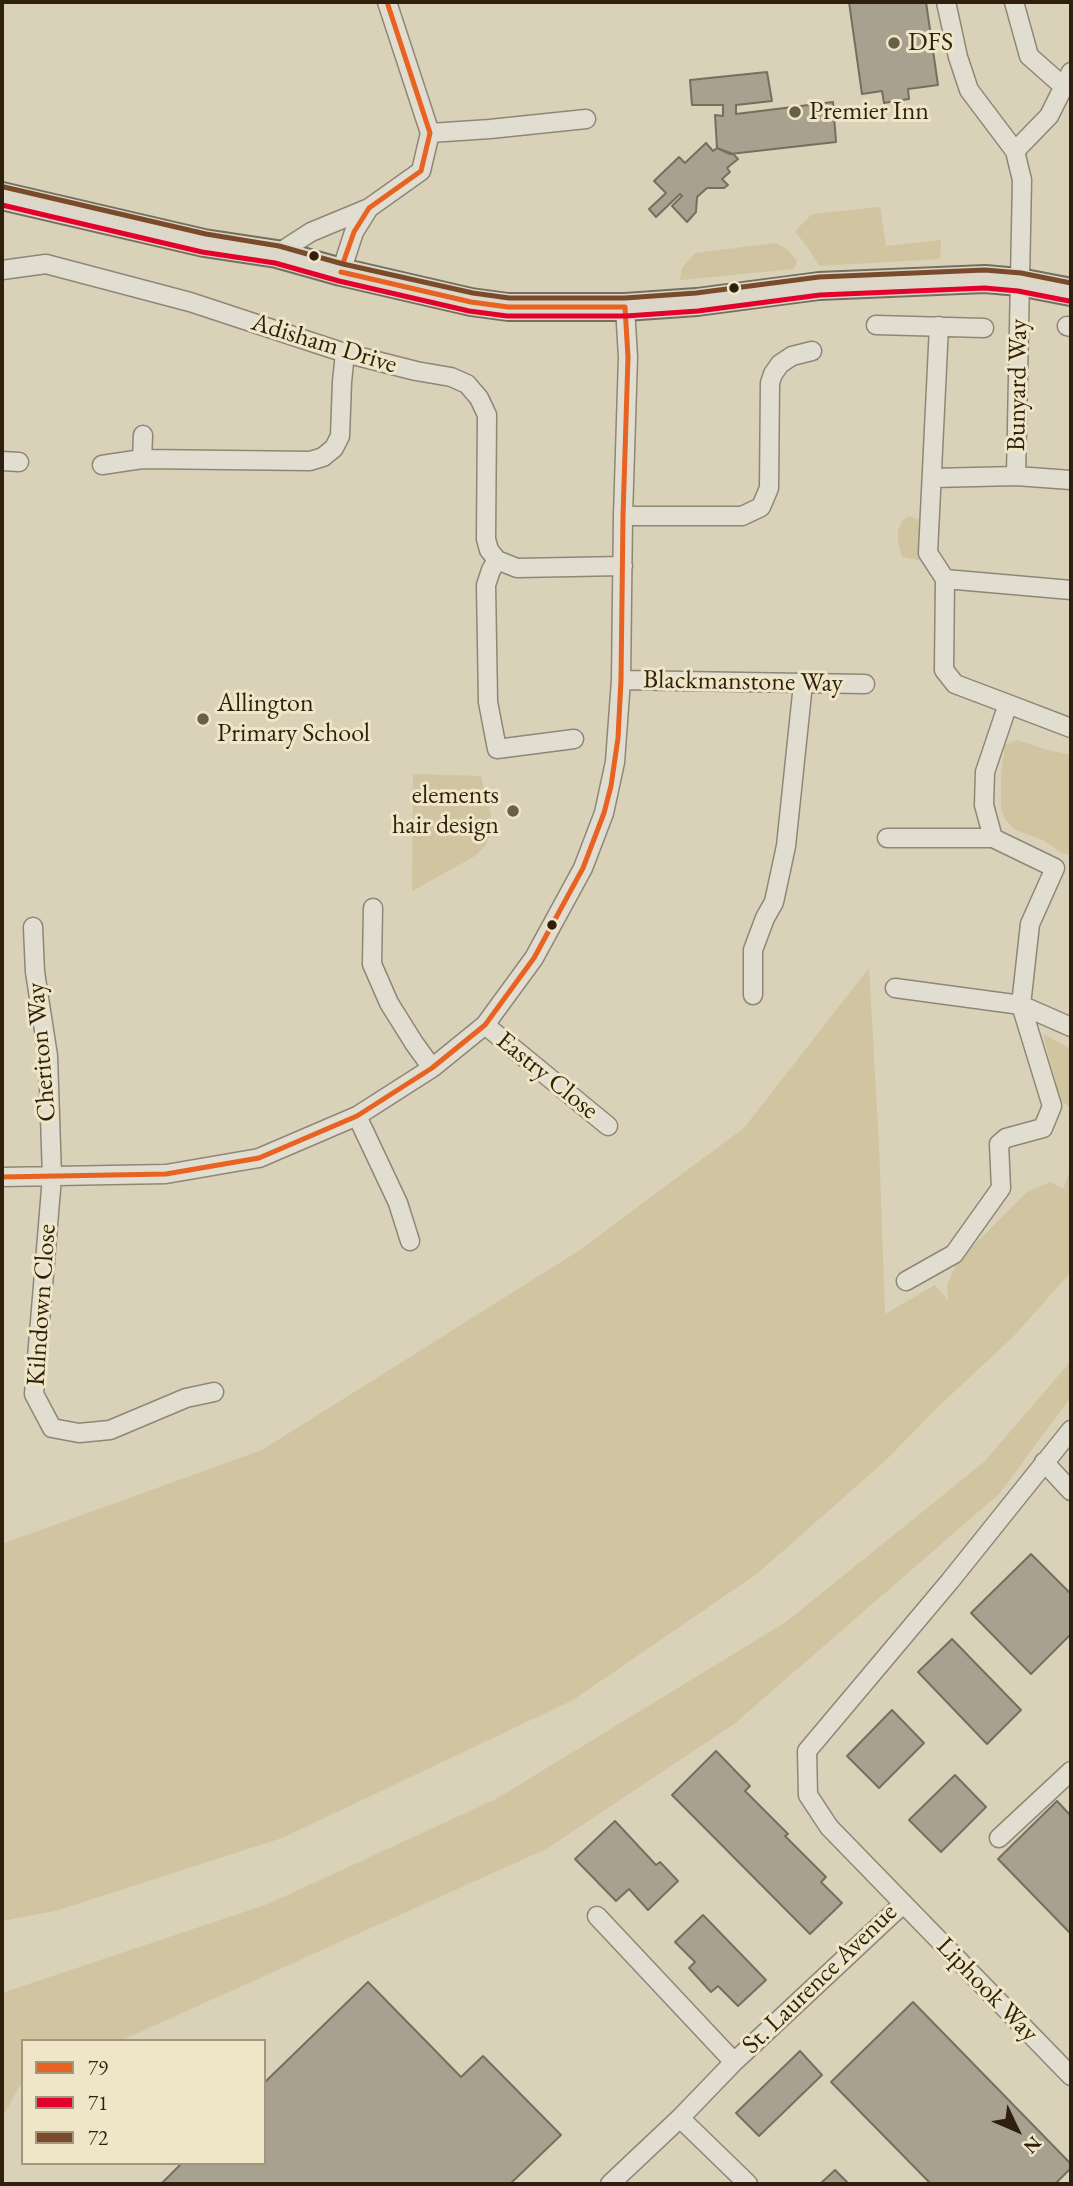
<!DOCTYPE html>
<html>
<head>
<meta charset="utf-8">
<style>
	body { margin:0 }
	#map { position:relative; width:1073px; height:2186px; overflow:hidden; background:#d9d1b8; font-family:"EB Garamond",serif }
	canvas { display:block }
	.frame { position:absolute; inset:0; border:4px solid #2f1f0d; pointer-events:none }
	.legend { position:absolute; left:21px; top:2039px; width:245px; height:126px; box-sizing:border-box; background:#efe6c8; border:2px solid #a2967d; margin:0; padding:9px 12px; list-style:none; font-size:21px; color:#2f1f0d }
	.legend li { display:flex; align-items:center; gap:14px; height:35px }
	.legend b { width:35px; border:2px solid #a2967d }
	.north { position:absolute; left:982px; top:2095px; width:70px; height:70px; -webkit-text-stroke:5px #efe6c8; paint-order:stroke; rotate:134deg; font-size:19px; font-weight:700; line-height:28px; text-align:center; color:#2f1f0d }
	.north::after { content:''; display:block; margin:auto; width:24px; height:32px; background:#2f1f0d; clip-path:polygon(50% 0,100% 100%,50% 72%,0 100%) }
</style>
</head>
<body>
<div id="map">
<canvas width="1073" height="2186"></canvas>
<div class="frame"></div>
<ul class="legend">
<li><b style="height:9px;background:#e86221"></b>79</li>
<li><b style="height:9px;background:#e4002b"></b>71</li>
<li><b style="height:9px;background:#7a4b2a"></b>72</li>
</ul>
<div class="north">N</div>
</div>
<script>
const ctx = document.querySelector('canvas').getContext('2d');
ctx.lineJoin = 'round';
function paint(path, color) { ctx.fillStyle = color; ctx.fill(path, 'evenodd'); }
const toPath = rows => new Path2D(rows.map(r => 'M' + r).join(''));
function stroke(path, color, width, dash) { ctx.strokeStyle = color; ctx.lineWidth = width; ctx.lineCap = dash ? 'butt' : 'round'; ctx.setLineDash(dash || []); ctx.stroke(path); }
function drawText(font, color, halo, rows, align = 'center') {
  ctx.font = font + ' "EB Garamond",serif'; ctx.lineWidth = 6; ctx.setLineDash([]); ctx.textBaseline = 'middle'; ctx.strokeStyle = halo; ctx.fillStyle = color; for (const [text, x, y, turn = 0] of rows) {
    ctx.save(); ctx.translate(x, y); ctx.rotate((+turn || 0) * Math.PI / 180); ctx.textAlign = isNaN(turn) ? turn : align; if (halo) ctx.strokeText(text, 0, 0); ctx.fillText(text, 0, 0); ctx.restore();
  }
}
paint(toPath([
	[880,207,886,246,941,240,940,259,819,266,810,251,795,231,812,214],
	[776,243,788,250,797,261,794,269,680,280,682,268,695,253],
	[909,516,923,521,927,558,923,561,902,557,898,543,898,530,902,521],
	[1017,740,1044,749,1071,755,1071,855,1062,853,1043,840,1016,830,1006,821,1001,809,1001,775,1005,745],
	[413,774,481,776,491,815,490,833,486,845,475,856,412,891],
	[869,968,879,1145,885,1314,935,1285,948,1300,947,1285,958,1261,1026,1193,1050,1182,1063,1189,1071,1169,1071,1272,1013,1337,942,1403,886,1460,758,1573,573,1700,282,1838,55,1911,2,1921,2,1544,262,1450,577,1252,744,1128],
	[1043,1034,1071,1049,1071,1109,1060,1100],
	[1071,1361,1071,1397,1000,1493,734,1724,546,1849,120,2041,23,2041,23,2085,19,2087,2,2118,2,1993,268,1904,496,1799,786,1622,984,1462]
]), '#d0c4a1');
const building = toPath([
	[849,2,926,2,938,85,908,89,909,99,884,103,882,91,862,94,849,2],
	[767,72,772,101,736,105,736,114,833,102,836,142,730,154,717,148,715,115,723,116,723,105,692,105,690,80,767,72],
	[706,143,713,151,717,148,733,154,738,159,727,168,730,172,722,179,728,185,724,188,707,188,697,197,696,212,687,222,672,206,682,196,680,194,656,217,649,209,666,193,654,181,679,157,685,163,706,143],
	[1031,1554,1071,1594,1071,1634,1031,1674,971,1613,1031,1554],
	[952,1639,1021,1710,987,1744,918,1672,952,1639],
	[892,1710,924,1743,879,1788,847,1756,892,1710],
	[716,1751,750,1786,745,1791,788,1834,785,1836,826,1877,821,1882,842,1903,810,1934,672,1795,716,1751],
	[955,1775,986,1807,941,1852,909,1820,955,1775],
	[1057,1801,1071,1816,1071,1934,998,1859,1057,1801],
	[615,1821,656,1865,660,1862,678,1881,648,1910,629,1889,616,1901,575,1859,615,1821],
	[703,1915,766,1980,738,2006,718,1986,711,1992,689,1968,695,1962,675,1942,703,1915],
	[368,1982,461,2077,483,2056,561,2135,510,2184,161,2184,182,2163,264,2163,264,2083,368,1982],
	[913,2002,1071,2164,1071,2168,1055,2184,931,2184,831,2082,913,2002],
	[800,2051,822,2075,759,2136,736,2113,800,2051],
	[835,2170,849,2184,820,2184,835,2170]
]);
paint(building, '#a8a190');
stroke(building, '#756f60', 2);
const street = toPath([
	[946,2,958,57,969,90,1015,151,1022,180,1016,476,1071,480],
	[1014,2,1029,56,1063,86],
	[430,133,490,129,586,119],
	[1015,151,1049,116,1071,72],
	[277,254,311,232,369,208,421,171,430,133,387,2],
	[2,270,46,264,190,302,345,353,416,371,451,377,467,384,479,398,487,415,486,539,489,550,497,560,517,568,623,566],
	[341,272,354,232,369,208],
	[876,325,984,328],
	[939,326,928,553,945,579,944,670,955,684,1008,704],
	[1067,326,1071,327],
	[142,459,143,435],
	[2,461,19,462],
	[102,465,142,459,310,461,323,457,334,448,340,436,342,382,345,353],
	[933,478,1016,476],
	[623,516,742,516,761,507,769,488,770,383,773,374,780,364,792,356,812,351],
	[497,560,491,570,486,585,488,702,497,749,574,739],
	[945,579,1071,590],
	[621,680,865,684],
	[887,838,993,838],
	[373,908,372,964,389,1003,414,1043,432,1068],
	[33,927,35,972,48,1056,52,1177,34,1394,52,1428,79,1433,110,1430,186,1398,214,1392],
	[895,988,1021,1005,1071,1027],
	[753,995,753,950,765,918,774,902,786,846,803,684],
	[485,1025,608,1126],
	[357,1116,398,1203,410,1241],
	[2,1177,166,1174,259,1158,357,1116,432,1068,485,1025,534,958,583,868,604,813,615,762,621,680,623,516,628,357,625,307],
	[906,1281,954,1254,1001,1188,999,1144,1006,1138,1043,1128,1052,1106,1021,1005,1030,924,1055,868,993,838,984,805,985,772,1008,704,1071,728],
	[1071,1430,950,1581,807,1751,808,1795,829,1827,1071,2076],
	[1044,1462,1071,1491],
	[999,1838,1071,1771],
	[597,1916,734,2062],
	[680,2118,748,2184],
	[610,2184,680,2118,734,2062,903,1904]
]);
const primary = toPath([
	[2,196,204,243,277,254,341,272,471,302,508,307,625,307,697,302,819,286,985,279,1019,282,1071,292]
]);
stroke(street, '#8e8777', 21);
stroke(primary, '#756f60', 30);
stroke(street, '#e1ddd1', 18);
stroke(primary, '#dcd7c9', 26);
stroke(toPath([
	[343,263,354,232,369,208,421,171,430,133,387,2],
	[2,1177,166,1174,259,1158,357,1116,432,1068,485,1025,534,958,583,868,604,813,611,786,618,738,621,680,623,516,628,357,625,307,508,307,471,302,341,272]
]), '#e86221', 5);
stroke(toPath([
	[2,205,202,252,275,263,339,281,469,311,507,316,626,316,698,311,820,295,985,288,1018,291,1069,301]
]), '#e4002b', 5);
stroke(toPath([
	[4,187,206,234,279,246,343,264,473,293,509,298,625,298,696,293,819,277,985,270,1021,273,1071,283]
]), '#7a4b2a', 5);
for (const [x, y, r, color] of [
	[894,43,7,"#6a5d49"],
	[795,112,7,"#6a5d49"],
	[314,256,6,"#2f1f0d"],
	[734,288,6,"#2f1f0d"],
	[203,719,7,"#6a5d49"],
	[513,811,7,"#6a5d49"],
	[552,925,6,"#2f1f0d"]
]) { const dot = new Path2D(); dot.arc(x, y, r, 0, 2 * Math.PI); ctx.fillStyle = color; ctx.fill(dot); stroke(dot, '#efe6c8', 2.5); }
drawText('26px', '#2f1f0d', '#efe6c8', [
	["DFS",908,43],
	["Premier Inn",809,112],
	["Allington",217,704],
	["Primary School",217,734],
	["elements",499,796,"right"],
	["hair design",499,826,"right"]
], 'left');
drawText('26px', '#2f1f0d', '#efe6c8', [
	["Adisham Drive",324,344,17],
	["Bunyard Way",1018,385,-89],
	["Blackmanstone Way",743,682,1],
	["Cheriton Way",42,1052,-95],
	["Eastry Close",547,1076,39],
	["Kilndown Close",42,1305,-86],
	["St. Laurence Avenue",820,1979,-44],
	["Liphook Way",987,1990,46]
]);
</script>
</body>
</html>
